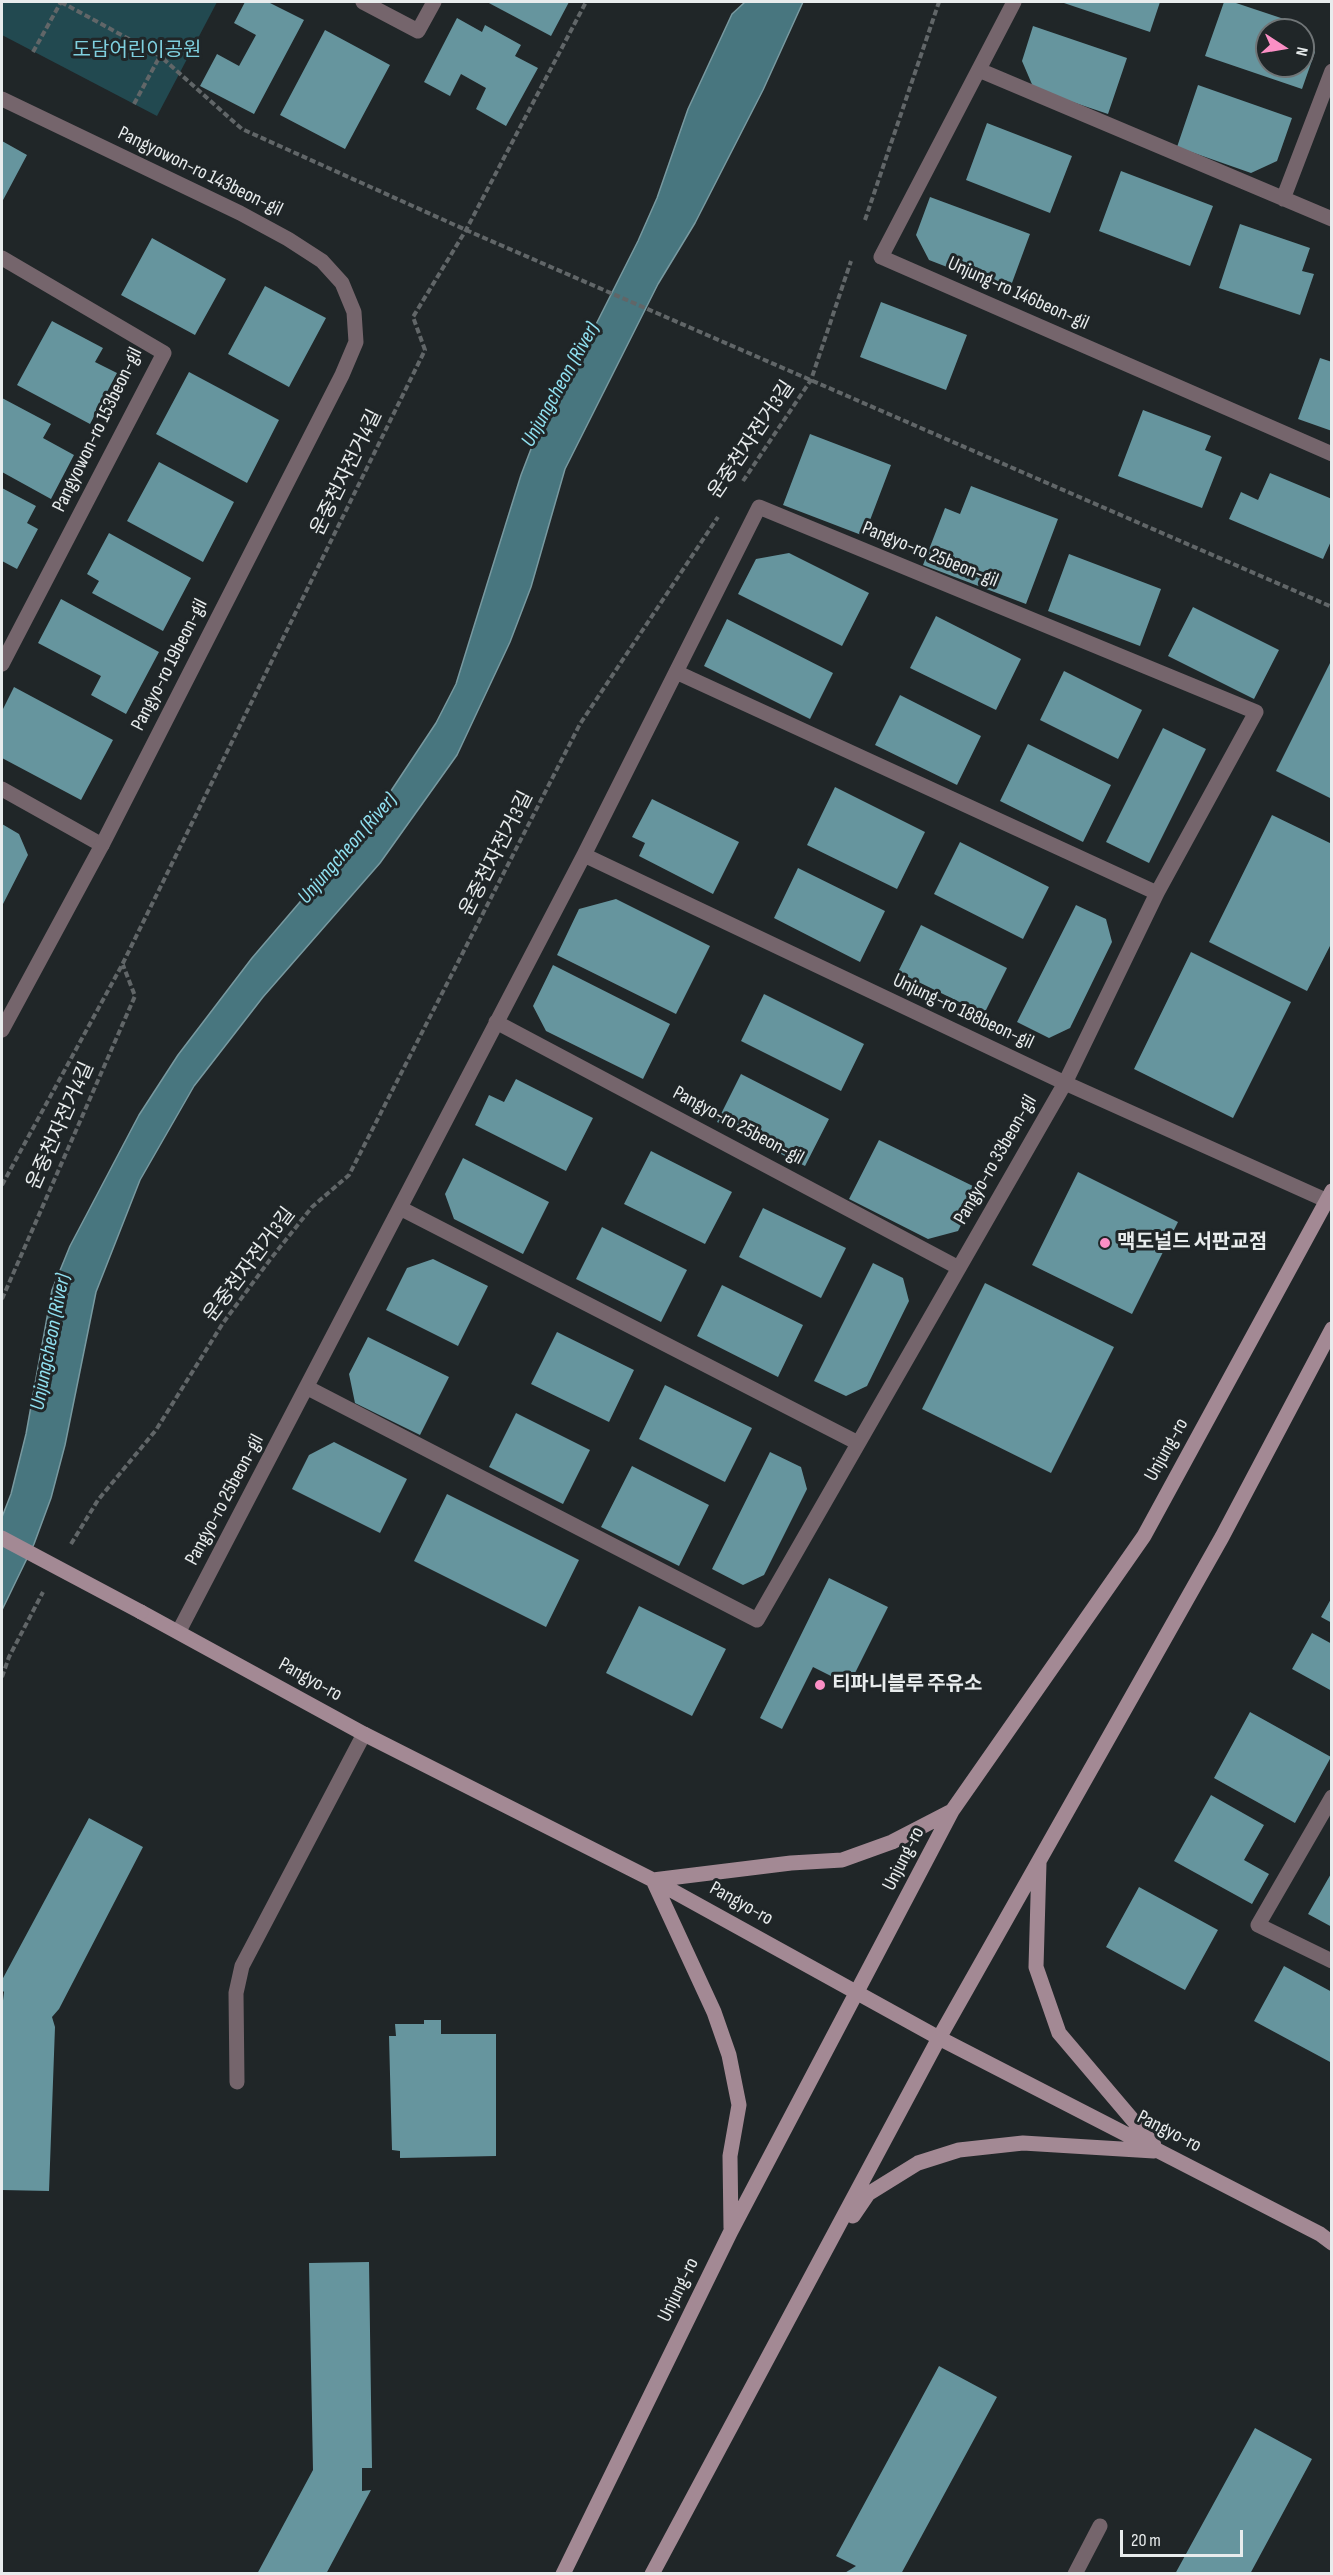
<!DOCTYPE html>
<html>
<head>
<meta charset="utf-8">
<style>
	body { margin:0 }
	#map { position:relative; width:1333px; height:2575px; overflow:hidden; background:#202628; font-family:"Sofia Sans Condensed",sans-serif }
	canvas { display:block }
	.frame { position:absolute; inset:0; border:3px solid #e8eced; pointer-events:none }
	.north { position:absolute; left:1255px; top:18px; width:60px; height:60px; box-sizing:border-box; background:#202628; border:2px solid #707577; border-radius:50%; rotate:102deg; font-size:16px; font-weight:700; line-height:24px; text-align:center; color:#e8eced }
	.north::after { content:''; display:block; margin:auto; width:21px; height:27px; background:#fb8fc5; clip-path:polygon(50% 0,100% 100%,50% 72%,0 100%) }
	.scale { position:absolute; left:1120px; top:2530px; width:123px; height:27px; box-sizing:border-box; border:3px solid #e8eced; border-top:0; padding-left:8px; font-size:18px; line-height:21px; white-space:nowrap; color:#e8eced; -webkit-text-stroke:4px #202628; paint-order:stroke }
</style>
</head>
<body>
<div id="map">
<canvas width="1333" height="2575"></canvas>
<div class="frame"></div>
<div class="north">N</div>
<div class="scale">20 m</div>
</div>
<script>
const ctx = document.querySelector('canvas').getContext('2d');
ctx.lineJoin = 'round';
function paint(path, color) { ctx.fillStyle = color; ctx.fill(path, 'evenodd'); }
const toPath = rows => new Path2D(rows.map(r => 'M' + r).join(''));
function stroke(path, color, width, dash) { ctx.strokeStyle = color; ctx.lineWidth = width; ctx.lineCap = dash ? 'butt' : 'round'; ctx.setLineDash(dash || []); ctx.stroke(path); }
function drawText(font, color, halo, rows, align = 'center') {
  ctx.font = font + ' "Sofia Sans Condensed","Noto Sans KR",sans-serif'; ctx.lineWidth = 6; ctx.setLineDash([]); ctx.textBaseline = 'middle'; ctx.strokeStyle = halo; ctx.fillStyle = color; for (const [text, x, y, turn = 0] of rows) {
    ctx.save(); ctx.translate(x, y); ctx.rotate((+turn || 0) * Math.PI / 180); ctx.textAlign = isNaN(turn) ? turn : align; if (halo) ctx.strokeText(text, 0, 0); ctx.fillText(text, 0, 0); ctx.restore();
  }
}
paint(toPath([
	[2,2,217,2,157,116,2,35]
]), '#224950');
const water = toPath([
	[745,2,803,2,763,90,695,223,658,284,565,469,531,587,510,642,457,755,380,863,263,997,194,1086,140,1180,96,1292,65,1445,51,1498,34,1544,2,1610,2,1517,11,1494,26,1434,52,1290,70,1246,139,1115,178,1055,252,958,377,812,436,723,456,684,521,475,541,423,578,360,638,241,657,198,688,109,732,14,745,2]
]);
paint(water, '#48767f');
stroke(water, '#7899a0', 1.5);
paint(toPath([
	[245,2,268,2,304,20,254,114,200,86,217,54,239,66,256,35,234,23],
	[487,2,569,2,551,36],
	[1061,2,1160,2,1150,32],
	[1224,2,1233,2,1299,24,1302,30,1267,30,1267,66,1303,66,1303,31,1315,52,1302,89,1205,56],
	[457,18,482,32,485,25,521,45,515,56,538,68,506,126,476,109,486,88,461,74,450,96,424,82],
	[1033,26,1127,58,1108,114,1034,89,1022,61],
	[325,30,390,65,345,149,280,115],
	[1198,85,1292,118,1277,161,1251,173,1177,147],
	[987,123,1072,156,1050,213,966,180],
	[2,141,27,155,2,202],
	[1121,171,1213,206,1190,266,1099,231],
	[930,197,1030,234,1009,291,929,260,916,235],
	[1240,224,1310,248,1302,271,1314,274,1300,315,1219,288],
	[152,238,226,279,195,335,121,295],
	[265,286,326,318,289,387,228,354],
	[881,302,967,335,946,390,860,357],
	[52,321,103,348,95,362,117,373,90,424,17,385],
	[1320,358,1332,362,1332,431,1298,419],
	[189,372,279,420,247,483,156,434],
	[2,398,51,424,43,438,74,455,51,499,2,472],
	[1143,410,1211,436,1205,450,1222,457,1202,508,1118,476],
	[810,434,891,465,864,536,783,505],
	[159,462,234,502,203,562,127,521],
	[1270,473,1332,499,1332,539,1323,559,1229,519,1241,492,1258,500],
	[971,486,1058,519,1026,604,923,565,945,508,960,514],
	[2,488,36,506,27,523,38,529,17,569,2,561],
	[109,533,191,578,163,631,92,593,99,581,87,574],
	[789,553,869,593,842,646,738,594,756,559],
	[1069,554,1161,589,1140,646,1048,611],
	[61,599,159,652,126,714,91,695,101,676,38,643],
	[1193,607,1279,650,1254,699,1168,656],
	[936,616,1021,659,996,710,910,668],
	[727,619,833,673,810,719,704,666],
	[1332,659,1332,799,1276,771],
	[1064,671,1142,710,1118,759,1040,720],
	[14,687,113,740,81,800,2,758,2,711],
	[900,695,981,736,957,785,875,745],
	[1163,728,1206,749,1149,863,1106,842],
	[1028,744,1111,785,1083,842,1000,801],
	[835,787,925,832,897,889,807,845],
	[652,799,739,842,713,894,639,856,645,843,632,837],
	[1272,815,1332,844,1332,942,1307,991,1209,942],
	[2,824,19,834,28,855,2,906],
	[960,842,1049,887,1023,939,934,894],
	[798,868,885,911,860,962,774,918],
	[616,899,710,946,676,1014,557,955,579,909],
	[1076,905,1106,919,1112,942,1070,1028,1049,1038,1017,1022],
	[921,925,1007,968,984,1014,898,972],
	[1191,952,1291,1002,1233,1118,1134,1069],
	[553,965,670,1024,643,1079,546,1031,533,1006],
	[764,994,864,1044,841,1091,741,1041],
	[741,1074,829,1119,805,1166,717,1122],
	[516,1079,593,1118,566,1171,475,1125,489,1095,504,1102],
	[879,1140,979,1189,958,1231,928,1239,849,1199],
	[651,1151,732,1192,705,1244,624,1204],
	[463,1158,549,1202,523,1254,454,1219,445,1194],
	[1078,1172,1178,1222,1132,1314,1032,1265],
	[763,1208,846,1248,821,1298,739,1257],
	[602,1227,687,1270,661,1322,576,1279],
	[433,1259,488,1286,458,1346,386,1310,407,1268],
	[873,1263,903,1278,909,1301,867,1386,846,1396,814,1381],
	[985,1283,1114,1347,1051,1473,922,1409],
	[722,1285,803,1325,778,1377,697,1336],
	[557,1332,634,1370,609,1422,531,1384],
	[368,1337,449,1377,420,1435,355,1403,349,1374],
	[665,1385,752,1428,725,1482,639,1439],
	[516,1413,590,1450,563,1504,489,1467],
	[334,1442,407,1479,380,1533,292,1489,309,1455],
	[770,1452,801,1467,807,1489,764,1575,743,1585,712,1569],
	[632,1466,709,1505,679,1566,601,1527],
	[447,1494,579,1560,546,1627,414,1561],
	[829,1578,888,1607,849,1685,813,1667,782,1729,760,1718],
	[1332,1597,1332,1623,1321,1617],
	[639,1606,726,1649,692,1716,606,1673],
	[1312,1633,1332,1644,1332,1691,1292,1669],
	[1250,1712,1331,1757,1295,1823,1214,1778],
	[1211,1795,1264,1825,1244,1860,1269,1874,1252,1904,1174,1861],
	[89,1818,143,1847,59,2009,52,2017,55,2027,49,2191,2,2190,2,2009,4,1992,2,1990,2,1980],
	[1332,1872,1332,1927,1308,1914],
	[1139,1887,1218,1930,1185,1990,1106,1947],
	[1284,1966,1332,1992,1332,2063,1254,2021],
	[424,2020,441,2020,441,2034,496,2034,496,2156,400,2158,400,2151,392,2150,389,2036,396,2036,395,2024,424,2024],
	[369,2262,372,2468,362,2468,362,2491,371,2490,326,2574,257,2574,313,2470,309,2263],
	[939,2366,997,2397,901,2574,843,2574,856,2566,836,2556],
	[1255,2428,1312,2459,1250,2574,1175,2574]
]), '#66959e');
stroke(toPath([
	[61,2,160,56,242,129,466,230,1332,607],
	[33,52,61,2],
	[134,104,160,56],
	[865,220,939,2],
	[743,481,811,380,851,261],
	[2,1185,122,965,425,350,413,317,466,230,586,2],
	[2,1299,135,996,123,965],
	[71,1544,98,1500,156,1430,223,1323,269,1261,312,1207,349,1175,580,724,718,517],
	[2,1677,9,1657,43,1592]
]), '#616668', 4, [6, 3]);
stroke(toPath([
	[363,2,418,31,434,2],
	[1014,2,881,257,1332,454],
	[979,70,1332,219],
	[1283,199,1332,71],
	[2,258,164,353,2,664],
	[676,672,1157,893],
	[2,789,102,845],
	[584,855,1065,1083,1332,1203],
	[496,1022,959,1268],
	[400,1208,858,1443],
	[179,1631,584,855,759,507,1256,712,1157,893,1065,1083,757,1620,308,1388],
	[1332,1797,1258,1925,1332,1961],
	[237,2082,236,1993,242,1966,364,1734],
	[1075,2574,1100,2526]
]), '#75656c', 15);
stroke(toPath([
	[2,99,240,213,288,239,322,261,342,283,354,312,356,342,342,375,102,845,2,1030]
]), '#75656c', 15);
stroke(toPath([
	[141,1612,364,1734,653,1880,939,2038,1320,2234,1332,2243],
	[1039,1863,1036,1967,1059,2033,1154,2145],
	[653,1880,714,2012,729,2055,739,2105,730,2156,731,2228],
	[653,1880,791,1863,842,1860,892,1842,952,1811],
	[853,2216,868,2194,918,2163,959,2150,1023,2143,1154,2151],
	[563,2574,731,2231,952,1811,1144,1536,1332,1191],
	[652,2574,939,2038,1222,1537,1332,1329]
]), '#a38994', 15);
stroke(toPath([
	[2,1538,141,1612]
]), '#a38994', 15);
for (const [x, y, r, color] of [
	[1105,1243,6,"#fb8fc5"],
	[820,1685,6,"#fb8fc5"]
]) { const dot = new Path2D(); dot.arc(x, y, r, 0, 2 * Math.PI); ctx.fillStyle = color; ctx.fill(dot); stroke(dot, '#202628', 2); }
drawText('20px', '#7fd0df', '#202628', [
	["도담어린이공원",137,51]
]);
drawText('20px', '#e8eced', '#202628', [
	["Pangyowon-ro 143beon-gil",200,172,26],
	["Unjung-ro 146beon-gil",1018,294,24],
	["Pangyowon-ro 153beon-gil",98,430,-64],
	["운중천자전거3길",752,440,-56],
	["운중천자전거4길",347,473,-64],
	["Pangyo-ro 25beon-gil",930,555,22],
	["Pangyo-ro 19beon-gil",170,665,-63],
	["운중천자전거3길",497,854,-63],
	["Unjung-ro 188beon-gil",963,1012,25],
	["운중천자전거4길",61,1126,-66],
	["Pangyo-ro 25beon-gil",738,1126,28],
	["Pangyo-ro 33beon-gil",996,1160,-60],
	["운중천자전거3길",250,1265,-53],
	["Unjung-ro",1167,1450,-61],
	["Pangyo-ro 25beon-gil",225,1500,-62],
	["Pangyo-ro",310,1680,29],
	["Unjung-ro",904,1859,-63],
	["Pangyo-ro",741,1904,29],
	["Pangyo-ro",1169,2132,27],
	["Unjung-ro",679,2290,-64]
]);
drawText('bold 20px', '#e8eced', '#202628', [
	["맥도널드 서판교점",1117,1243],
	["티파니블루 주유소",832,1685]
], 'left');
drawText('italic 21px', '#90e1f1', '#202628', [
	["Unjungcheon (River)",561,385,-61],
	["Unjungcheon (River)",348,849,-49],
	["Unjungcheon (River)",51,1342,-79]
]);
</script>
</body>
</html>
